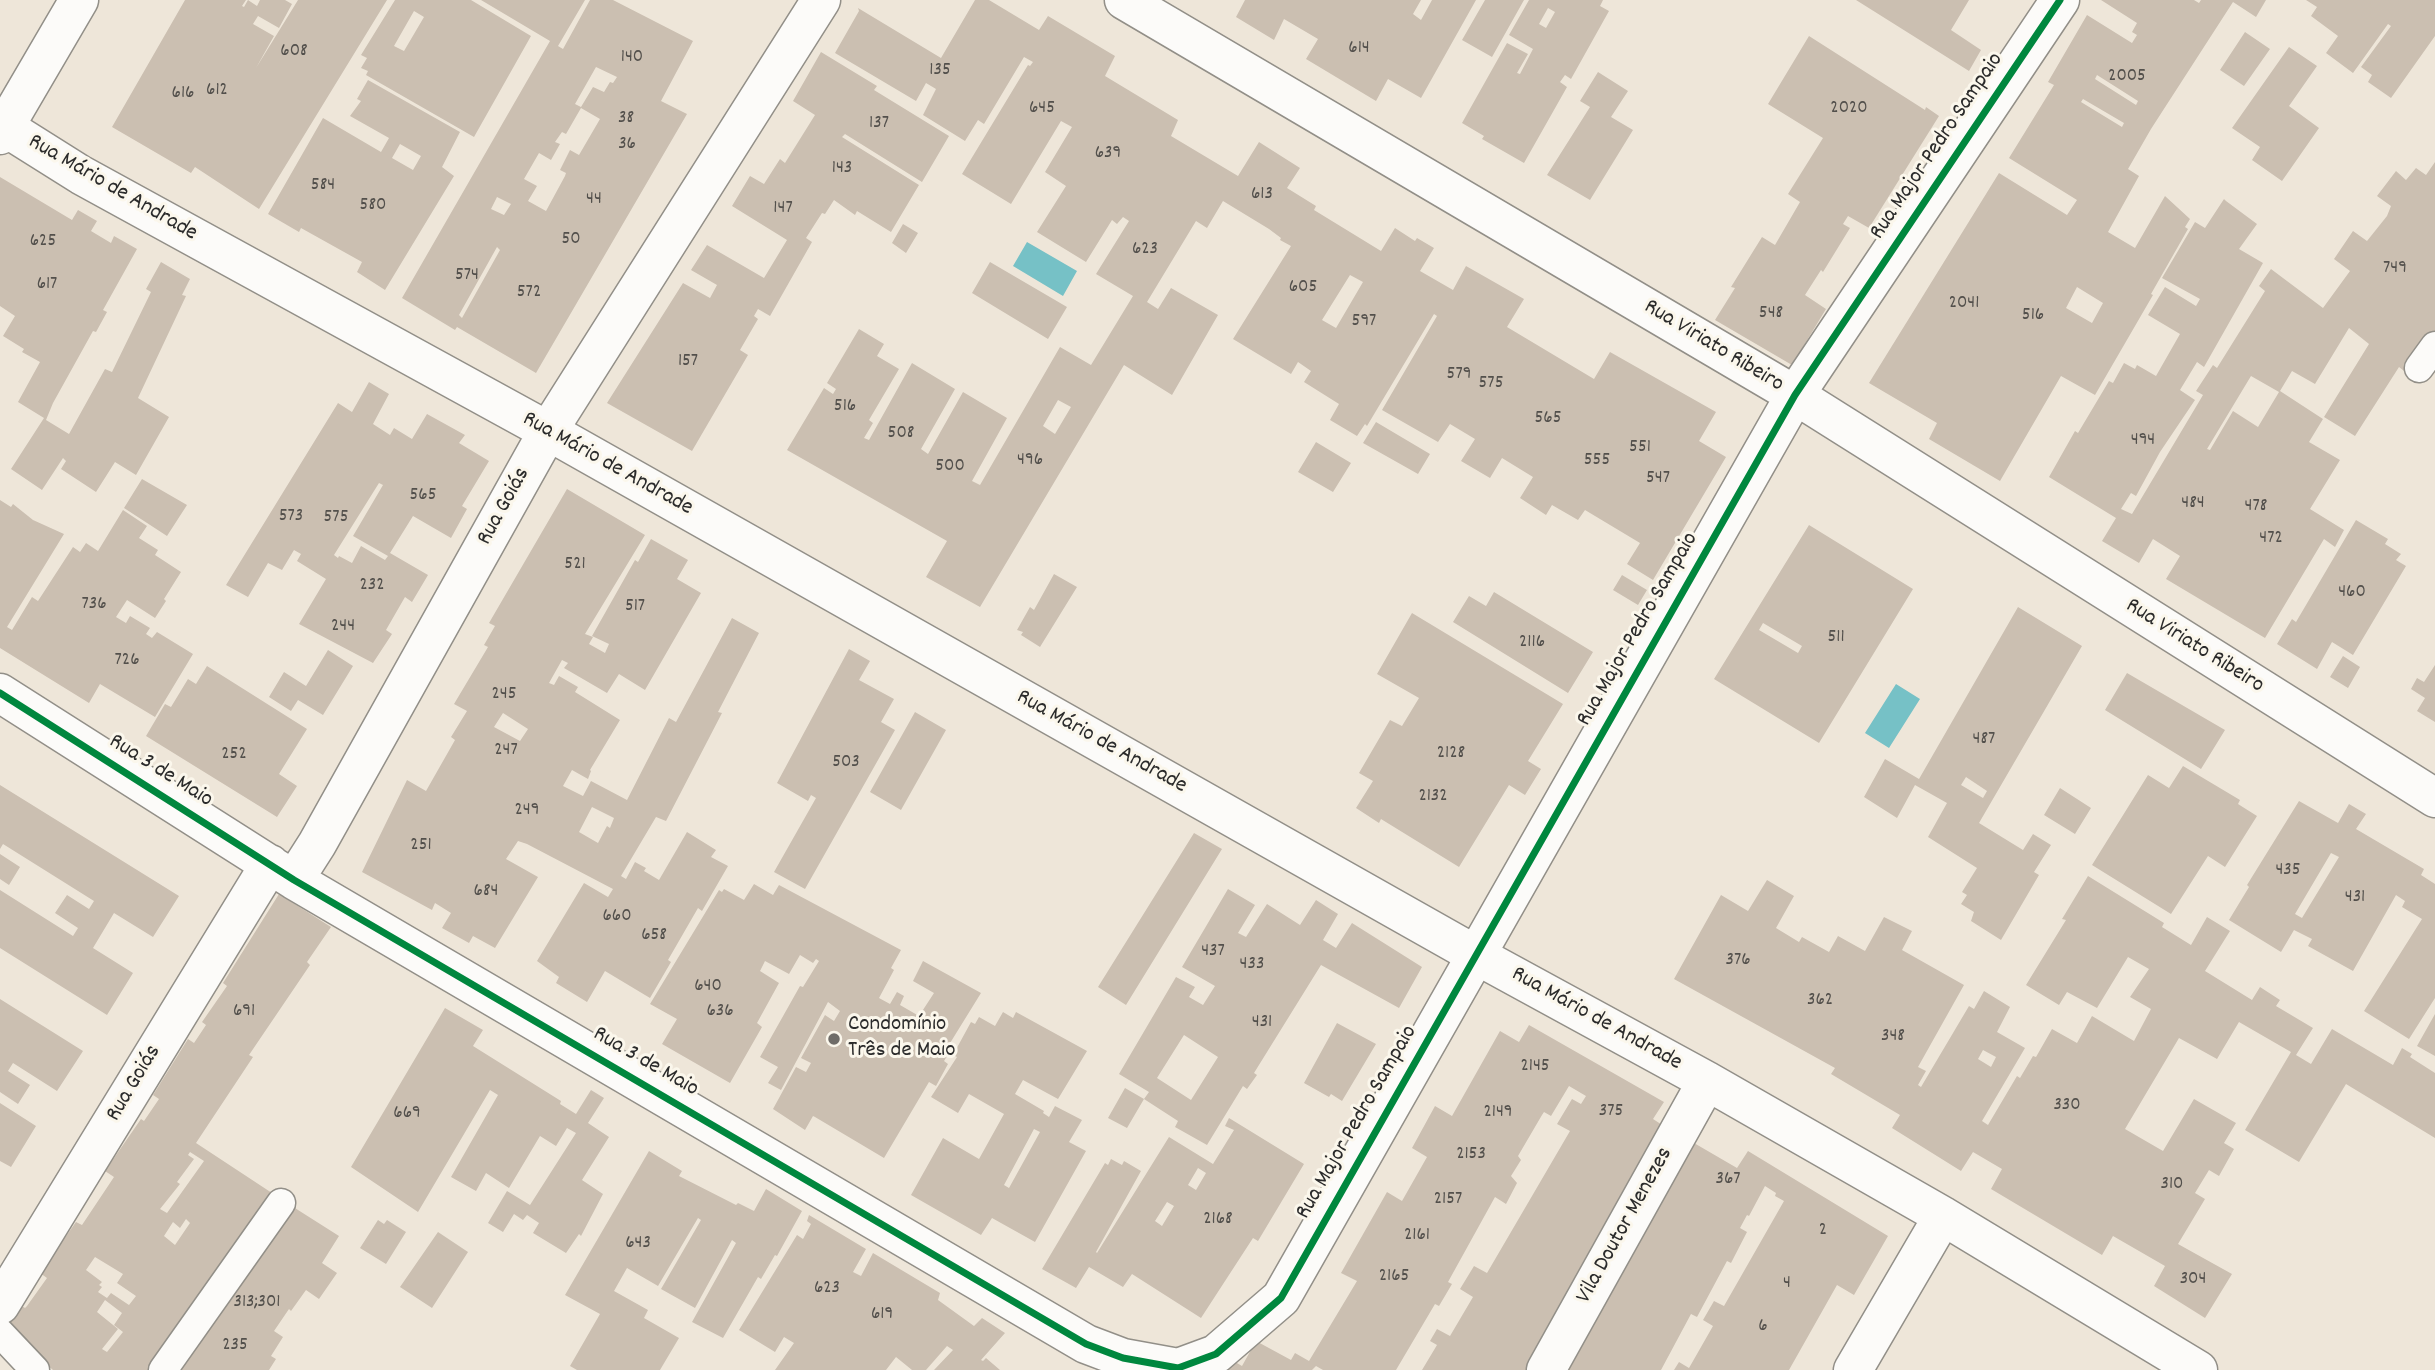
<!DOCTYPE html>
<html>
<head>
<meta charset="utf-8">
<style>
	body { margin:0 }
	canvas { display:block; background:#eee6d9 }
</style>
</head>
<body>
<canvas width="2435" height="1370"></canvas>
<script>
const ctx = document.querySelector('canvas').getContext('2d');
ctx.lineJoin = 'round';
function paint(path, color) { ctx.fillStyle = color; ctx.fill(path, 'evenodd'); }
const toPath = rows => new Path2D(rows.map(r => 'M' + r).join(''));
function stroke(path, color, width, dash) { ctx.strokeStyle = color; ctx.lineWidth = width; ctx.lineCap = dash ? 'butt' : 'round'; ctx.setLineDash(dash || []); ctx.stroke(path); }
function drawText(font, color, halo, rows, align = 'center') {
  ctx.font = font + ' Dekko,sans-serif'; ctx.lineWidth = 6; ctx.setLineDash([]); ctx.textBaseline = 'middle'; ctx.strokeStyle = halo; ctx.fillStyle = color; for (const [text, x, y, turn = 0] of rows) {
    ctx.save(); ctx.translate(x, y); ctx.rotate((+turn || 0) * Math.PI / 180); ctx.textAlign = isNaN(turn) ? turn : align; if (halo) ctx.strokeText(text, 0, 0); ctx.fillText(text, 0, 0); ctx.restore();
  }
}
paint(toPath([
	[1027,242,1077,271,1063,296,1013,266],
	[1896,684,1920,699,1889,748,1865,733]
]), '#76c1c6');
paint(toPath([
	[185,0,246,0,242,6,244,7,248,0,257,6,260,0,285,0,292,4,279,28,258,16,253,24,274,36,256,68,298,0,387,0,259,209,195,167,191,173,112,127],
	[395,0,471,0,531,36,474,137,366,75,368,71,361,68,367,58,361,55],
	[414,11,424,17,404,51,394,46],
	[481,0,585,0,558,46,563,49,590,0,613,0,693,41,661,101,687,114,536,373,457,327,455,330,402,298,550,41],
	[596,67,617,77,613,83,610,82,604,92,593,87,581,107,575,104],
	[581,108,600,119,579,155,570,150,560,170,566,173,565,176,546,211,528,201,537,186,524,179,539,153,551,160,560,144,555,142,562,132,566,134],
	[497,197,511,204,504,215,491,209],
	[497,247,500,250,462,318,459,315],
	[975,0,989,0,1039,30,1048,16,1115,56,1105,76,1178,120,1171,136,1238,176,1259,142,1300,168,1287,188,1316,206,1314,210,1381,251,1395,228,1415,241,1417,238,1434,248,1420,271,1453,290,1466,266,1524,299,1507,327,1594,379,1610,352,1716,412,1699,441,1726,457,1653,580,1627,564,1640,543,1585,510,1578,520,1552,505,1546,515,1520,498,1533,477,1502,458,1490,478,1461,461,1475,439,1450,424,1438,442,1382,410,1437,316,1434,314,1367,426,1365,424,1357,436,1330,420,1339,404,1304,382,1311,371,1298,362,1291,374,1233,339,1291,246,1280,240,1281,238,1269,229,1223,201,1207,228,1196,221,1147,302,1158,309,1171,288,1218,315,1172,395,1124,365,980,607,926,577,947,541,787,450,824,388,833,394,836,389,827,383,859,329,884,344,877,356,899,369,869,420,873,423,864,438,869,440,912,363,955,389,921,449,928,454,963,392,1007,418,972,481,980,485,1060,347,1091,365,1133,296,1096,274,1129,221,1123,217,1117,224,1112,220,1086,262,1037,232,1066,186,1045,172,1072,127,1061,121,1011,204,962,174,1028,65,1030,66,1033,62,1024,57,984,124,978,120,965,141,923,115,936,89,926,83,916,101,835,53,859,11,858,8,941,58],
	[1350,275,1363,282,1336,328,1322,320],
	[1058,400,1071,407,1055,434,1043,426],
	[1245,0,1421,0,1413,14,1421,20,1432,0,1476,0,1421,98,1388,79,1376,101,1306,59,1318,39,1284,19,1274,40,1236,17],
	[1485,0,1524,0,1492,57,1462,40],
	[1529,0,1603,0,1600,6,1609,11,1571,79,1565,75,1560,82,1567,87,1524,163,1482,139,1484,136,1462,123,1507,43,1528,54,1517,73,1520,74,1533,49,1509,35],
	[1548,8,1555,12,1546,28,1539,24],
	[1856,0,1969,0,1951,30,1981,50,1969,71],
	[2101,0,2194,0,2199,3,2201,0,2266,0,2256,17,2233,2,2151,129,2128,169,2139,176,2108,232,2135,248,2165,196,2190,219,2185,227,2188,229,2151,294,2153,295,2095,395,2061,376,2000,481,1929,439,1937,423,1869,383,1999,173,2067,215,2077,200,2009,158,2054,85,2048,82,2087,15,2132,43,2137,35,2132,32,2137,23],
	[2097,75,2138,101,2136,105,2095,79],
	[2083,99,2124,123,2122,127,2081,102],
	[2077,287,2103,303,2092,323,2066,308],
	[2306,0,2435,0,2435,36,2391,98,2368,82,2372,75,2361,67,2391,26,2388,24,2353,73,2326,53,2338,36,2311,16,2317,7],
	[2245,32,2270,49,2244,86,2220,70],
	[1809,36,1925,110,1926,107,1939,116,1869,228,1848,216,1843,224,1850,228,1823,272,1821,270,1805,295,1826,309,1792,365,1715,320,1735,288,1731,287,1762,237,1775,245,1800,202,1788,194,1823,138,1768,104],
	[2289,47,2317,66,2289,106,2319,128,2282,181,2252,160,2260,147,2232,128],
	[821,52,877,86,874,90,949,136,922,182,845,134,842,137,919,185,891,232,857,211,855,215,834,200,825,214,822,213,806,238,812,242,770,316,758,309,754,316,758,319,740,350,748,355,692,451,607,403,683,283,710,298,717,285,691,270,707,245,764,278,787,240,732,206,750,176,764,184,780,159,785,163,815,115,793,101],
	[1598,72,1628,91,1611,117,1633,130,1590,200,1547,175,1590,107,1580,101],
	[368,80,460,132,442,167,454,176,385,290,357,272,362,262,301,228,299,232,268,214,323,118,381,152,389,138,350,116,361,101,357,99],
	[400,144,421,156,413,170,392,158],
	[2435,162,2435,336,2408,374,2399,367,2355,436,2324,417,2369,344,2349,328,2315,384,2292,371,2280,391,2323,419,2309,442,2340,460,2310,509,2344,530,2335,547,2324,539,2265,638,2166,579,2180,556,2153,539,2139,563,2102,541,2116,518,2049,477,2075,431,2078,433,2109,381,2113,383,2124,363,2135,369,2137,365,2156,376,2180,334,2148,315,2165,287,2196,306,2200,299,2162,278,2195,222,2205,228,2224,199,2226,201,2257,224,2239,249,2263,263,2204,367,2197,362,2180,390,2195,400,2160,452,2136,496,2131,493,2121,509,2132,514,2203,395,2196,391,2213,365,2217,368,2265,291,2259,286,2271,269,2323,308,2350,271,2334,259,2353,231,2367,241,2387,216,2391,206,2377,196,2396,171,2406,180,2416,168,2426,175],
	[2251,376,2279,392,2258,427,2233,411,2210,450,2207,449],
	[0,177,72,220,78,210,97,221,91,231,111,243,114,236,137,249,103,310,107,312,96,332,93,331,53,403,46,420,69,434,105,369,112,372,151,292,146,289,161,262,190,279,182,295,186,296,138,398,169,417,136,475,115,462,96,492,61,469,66,461,63,458,42,490,11,469,44,418,18,402,40,362,22,352,24,349,3,336,15,316,0,306],
	[903,224,918,233,906,253,892,243],
	[990,262,1067,307,1048,339,972,293],
	[369,382,389,394,373,424,390,435,394,428,412,439,427,414,465,435,459,443,489,461,462,506,467,509,451,538,413,516,390,553,428,575,412,602,405,597,386,630,392,634,373,663,299,624,326,579,297,561,301,554,294,550,282,570,268,563,248,597,226,585,338,403,352,412],
	[379,483,383,485,353,536,388,556,385,560,361,546,352,563,339,556,338,558,334,555],
	[1376,422,1430,454,1418,474,1363,443],
	[1316,442,1351,463,1333,492,1298,472],
	[142,479,187,505,167,536,124,508],
	[567,489,645,535,585,634,593,637,589,644,605,653,609,644,592,636,635,560,638,562,651,539,688,560,677,579,701,593,645,690,619,674,607,693,564,668,568,663,562,660,549,683,554,685,559,676,578,687,575,692,620,720,590,770,591,771,588,779,572,770,563,786,583,796,591,781,627,800,669,718,676,722,732,618,759,633,718,712,722,713,666,821,656,817,621,876,626,879,635,862,646,868,644,871,659,880,687,832,716,850,711,857,728,866,702,911,698,908,668,960,671,962,650,998,605,971,587,1002,556,983,559,977,537,961,584,883,608,897,613,889,527,844,518,841,506,859,538,877,495,948,473,936,469,943,442,928,451,913,435,903,432,910,362,872,407,780,426,791,455,740,451,737,467,711,454,704,488,647,484,645,495,626,489,623],
	[503,713,528,729,520,741,494,727],
	[592,807,614,818,610,828,607,826,598,843,579,832],
	[0,500,11,507,13,504,33,520,64,534,7,627,12,630,32,597,38,601,73,547,80,552,86,543,98,551,123,510,147,526,139,538,158,550,155,555,181,572,164,599,166,601,155,618,127,600,116,617,126,623,130,616,150,628,146,634,152,638,157,632,193,654,155,717,100,684,89,703,0,648],
	[2356,520,2388,539,2385,544,2401,554,2396,560,2406,566,2353,655,2332,642,2317,669,2277,644,2292,619,2296,622],
	[1809,525,1913,589,1819,743,1714,679],
	[1763,623,1802,646,1798,653,1759,630],
	[1054,574,1077,587,1040,647,1021,635,1023,632,1017,630,1030,607,1034,610],
	[1622,575,1647,590,1638,605,1613,590],
	[1494,592,1593,652,1568,693,1453,622,1469,596,1486,606],
	[2018,607,2082,646,1979,823,2023,850,2033,834,2051,845,2034,872,2039,875,2001,940,1971,921,1974,912,1961,904,1967,895,1962,892,1977,868,1928,837,1947,803,1915,785,1897,818,1864,797,1885,759,1919,779],
	[1966,777,1987,791,1983,798,1961,785],
	[1412,613,1563,704,1528,761,1541,769,1525,795,1509,785,1459,867,1381,819,1379,823,1356,808,1373,781,1359,773,1390,720,1402,726,1419,698,1377,674],
	[849,649,870,661,859,680,894,699,881,722,895,730,805,889,774,872,816,798,811,795,808,801,777,783],
	[328,650,353,666,323,715,298,700,291,711,269,697,284,672,306,686],
	[2343,656,2360,667,2348,688,2330,677],
	[2435,665,2435,722,2417,711,2425,698,2411,689,2417,678,2424,682],
	[207,666,307,729,279,774,297,786,277,817,146,736,165,704,171,707,188,679,196,684],
	[2127,673,2225,730,2201,769,2105,710],
	[915,712,946,730,901,810,870,792],
	[2183,766,2240,800,2238,804,2257,816,2225,867,2208,856,2171,914,2092,865,2148,775,2169,788],
	[0,785,179,896,153,937,114,913,93,948,133,973,107,1015,0,948,0,890,73,936,78,928,55,913,67,895,89,909,94,901,3,844,0,849],
	[2060,788,2091,808,2075,834,2044,815],
	[2299,801,2338,823,2349,804,2366,814,2356,829,2424,869,2421,875,2435,884,2435,998,2409,1039,2364,1011,2422,919,2402,907,2405,901,2396,895,2353,971,2308,946,2312,939,2294,930,2281,952,2229,920,2249,887,2247,885],
	[2331,853,2339,857,2302,918,2295,914],
	[1194,833,1222,849,1126,1005,1098,987],
	[0,854,20,867,9,885,0,879],
	[2088,876,2164,923,2162,927,2191,945,2207,917,2230,931,2205,971,2252,1000,2260,987,2280,1000,2276,1006,2313,1028,2296,1055,2311,1064,2332,1029,2393,1065,2402,1048,2412,1054,2410,1057,2435,1073,2435,1138,2346,1084,2299,1162,2245,1130,2291,1052,2239,1022,2217,1059,2179,1038,2125,1129,2163,1151,2194,1099,2236,1123,2224,1143,2234,1149,2219,1176,2209,1170,2195,1193,2205,1199,2178,1244,2232,1274,2205,1318,2154,1286,2165,1266,2113,1236,2102,1255,1991,1189,2002,1169,1973,1152,1961,1171,1892,1128,1900,1115,1831,1074,1835,1068,1674,979,1721,895,1748,911,1767,880,1794,896,1776,928,1799,942,1802,937,1829,952,1838,936,1865,951,1884,917,1912,931,1902,950,1964,985,1918,1067,1926,1071,1918,1085,1921,1087,1969,1006,1974,1009,1984,991,2010,1007,1997,1032,2025,1048,1982,1121,1988,1125,2017,1076,2020,1078,2033,1056,2036,1057,2052,1029,2077,1043,2092,1016,2134,1041,2151,1009,2130,997,2149,969,2128,957,2097,1008,2067,992,2059,1005,2026,985,2066,920,2062,919],
	[1983,1050,1996,1057,1991,1067,1978,1059],
	[754,884,773,895,779,885,901,950,891,968,894,970,879,998,890,1004,897,992,904,996,900,1005,919,1016,934,993,913,981,923,961,981,993,947,1048,951,1050,944,1061,948,1064,936,1086,929,1082,884,1158,815,1117,813,1116,805,1130,773,1109,796,1067,806,1072,811,1063,801,1058,825,1015,834,1021,840,1011,828,1002,781,1090,768,1083,778,1067,760,1057,800,986,803,987,819,961,816,959,813,963,800,955,789,974,765,961,760,971,779,983,757,1023,762,1027,730,1083,662,1044,677,1019,650,1004,719,890,722,892,724,889,744,900],
	[1228,889,1255,905,1238,933,1246,937,1267,904,1300,925,1316,900,1338,914,1323,940,1336,948,1352,923,1422,967,1399,1008,1321,965,1254,1073,1257,1075,1247,1089,1243,1086,1207,1145,1175,1127,1178,1121,1144,1099,1149,1092,1119,1074,1176,977,1195,987,1189,997,1203,1005,1215,986,1182,967],
	[1184,1035,1218,1057,1191,1100,1157,1078],
	[279,894,331,927,307,962,310,965,249,1055,253,1057,196,1143,275,1195,154,1370,53,1370,4,1327,19,1304,25,1308,27,1306,47,1278,40,1273,76,1222,82,1225,114,1177,105,1171,141,1119,144,1121,159,1099,153,1095,188,1039,194,1043,206,1025,202,1022,227,986,223,983],
	[190,1152,204,1161,167,1213,160,1209,180,1184,177,1182,194,1159,188,1155],
	[186,1219,190,1223,175,1245,164,1236,173,1222,180,1228],
	[95,1257,123,1274,117,1283,136,1296,129,1305,111,1293,107,1298,98,1292,102,1287,99,1285,102,1282,86,1270],
	[105,1300,122,1313,114,1325,123,1332,107,1352,102,1349,118,1329,97,1312],
	[0,999,83,1051,57,1091,13,1063,8,1071,30,1085,18,1104,0,1092],
	[445,1008,483,1030,473,1046,561,1101,560,1104,576,1114,591,1090,604,1098,588,1123,609,1137,582,1180,603,1194,581,1236,579,1234,566,1253,533,1233,539,1223,527,1215,523,1220,514,1214,503,1232,488,1223,507,1191,530,1205,576,1133,567,1128,556,1146,540,1136,509,1188,486,1173,476,1191,451,1177,498,1095,490,1090,418,1212,351,1167],
	[1003,1012,1013,1018,1016,1012,1087,1051,1058,1099,1023,1080,1015,1094,1044,1111,1043,1113,1049,1117,1055,1106,1082,1120,1069,1142,1086,1151,1035,1242,992,1218,981,1235,911,1195,943,1138,979,1159,1004,1114,969,1094,958,1113,931,1097,957,1057,953,1055,971,1022,975,1024,979,1017,995,1026],
	[1034,1129,1040,1132,1009,1188,1004,1185],
	[2435,1014,2435,1056,2417,1046],
	[1337,1023,1376,1044,1342,1101,1331,1094,1329,1097,1304,1083],
	[1529,1025,1664,1102,1653,1119,1670,1130,1534,1370,1422,1370,1437,1345,1430,1341,1437,1329,1450,1336,1473,1297,1460,1289,1474,1266,1487,1273,1570,1131,1557,1124,1572,1099,1581,1104,1586,1096,1569,1086,1551,1116,1544,1112,1542,1115,1518,1156,1521,1160,1511,1176,1517,1183,1506,1204,1495,1197,1448,1282,1452,1284,1439,1306,1435,1304,1396,1370,1323,1370,1316,1366,1312,1370,1218,1370,1225,1356,1242,1366,1256,1341,1291,1360,1295,1353,1309,1361,1357,1281,1341,1273,1387,1192,1402,1201,1427,1157,1412,1148,1435,1106,1452,1116,1500,1031,1519,1042],
	[1125,1088,1144,1099,1127,1128,1108,1118],
	[0,1103,36,1126,11,1167,0,1161],
	[1229,1118,1304,1164,1258,1241,1253,1238,1201,1318,1132,1274,1123,1287,1089,1267,1076,1288,1042,1269,1105,1163,1108,1165,1111,1159,1122,1165,1124,1161,1141,1171,1096,1252,1097,1253,1169,1137,1213,1164,1234,1130,1225,1126],
	[1198,1168,1206,1173,1196,1190,1188,1185],
	[1167,1202,1174,1206,1162,1226,1155,1221],
	[1694,1143,1737,1168,1748,1151,1888,1236,1854,1295,1837,1285,1789,1370,1674,1370,1679,1362,1689,1368,1713,1326,1703,1320,1714,1301,1724,1306,1784,1201,1775,1196,1776,1193,1765,1186,1749,1216,1747,1215,1740,1228,1747,1232,1731,1263,1727,1261,1697,1317,1691,1314,1661,1370,1561,1370],
	[649,1151,682,1171,679,1176,736,1205,738,1203,754,1211,766,1189,802,1211,777,1256,775,1255,761,1279,758,1277,723,1338,692,1322,736,1243,732,1240,695,1308,661,1289,701,1220,698,1218,658,1286,627,1268,614,1291,648,1310,644,1318,679,1338,660,1370,577,1370,570,1366,600,1314,565,1295],
	[287,1203,339,1236,322,1263,337,1273,319,1299,306,1290,291,1311,289,1309,274,1331,283,1337,271,1356,276,1359,269,1370,172,1370],
	[809,1215,866,1249,853,1272,861,1276,873,1253,940,1293,938,1300,974,1326,982,1318,1005,1333,981,1360,983,1361,986,1358,1000,1370,934,1370,953,1350,947,1346,926,1370,912,1370,896,1357,886,1370,775,1370,794,1343,784,1337,775,1352,739,1330,797,1235,803,1239,811,1224,807,1221],
	[378,1220,384,1224,387,1220,406,1232,386,1264,360,1248],
	[438,1232,468,1252,432,1308,400,1287]
]), '#cbbfb1');
const service = toPath([
	[2419,368,2435,346],
	[0,1333,35,1370],
	[163,1370,281,1203]
]);
const minor = toPath([
	[1124,0,1795,395,2435,798],
	[0,124,81,175,548,431,1476,955,1707,1081,1943,1216,2198,1370],
	[0,135,79,0],
	[0,693,294,880,1086,1344,1123,1358,1178,1368,1216,1354,1281,1298,1795,395,2060,0],
	[294,880,317,844,548,431,821,0],
	[0,1305,270,864],
	[1546,1370,1707,1081],
	[1853,1370,1943,1216]
]);
stroke(service, '#928f88', 31);
stroke(minor, '#928f88', 41);
stroke(service, '#fcfbf9', 28);
stroke(minor, '#fcfbf9', 38);
stroke(toPath([
	[0,693,294,880,1086,1344,1123,1358,1178,1368,1216,1354,1281,1298,1795,395,2060,0]
]), '#00873e', 7);
for (const [x, y, r, color] of [
	[834,1039,7,"#6f6c68"]
]) { const dot = new Path2D(); dot.arc(x, y, r, 0, 2 * Math.PI); ctx.fillStyle = color; ctx.fill(dot); stroke(dot, '#fbf7ec', 2.5); }
drawText('19px', '#53504c', null, [
	["614",1359,49],
	["608",294,52],
	["140",632,58],
	["135",940,71],
	["2005",2127,77],
	["612",217,91],
	["616",183,94],
	["645",1042,109],
	["2020",1849,109],
	["38",626,119],
	["137",879,124],
	["36",627,145],
	["639",1108,154],
	["143",842,169],
	["584",323,186],
	["613",1262,195],
	["44",594,200],
	["580",373,206],
	["147",783,209],
	["50",571,240],
	["625",43,242],
	["623",1145,250],
	["749",2395,269],
	["574",467,276],
	["617",47,285],
	["605",1303,288],
	["572",529,293],
	["2041",1964,304],
	["548",1771,314],
	["516",2033,316],
	["597",1364,322],
	["157",688,362],
	["579",1459,375],
	["575",1491,384],
	["516",845,407],
	["565",1548,419],
	["508",901,434],
	["494",2143,441],
	["551",1640,448],
	["496",1030,461],
	["555",1597,461],
	["500",950,467],
	["547",1658,479],
	["565",423,496],
	["484",2193,504],
	["478",2256,507],
	["573",291,517],
	["575",336,518],
	["472",2271,539],
	["521",575,565],
	["232",372,586],
	["460",2352,593],
	["736",94,605],
	["517",635,607],
	["244",343,627],
	["511",1836,638],
	["2116",1532,643],
	["726",127,661],
	["245",504,695],
	["487",1984,740],
	["247",506,751],
	["2128",1451,754],
	["252",234,755],
	["503",846,763],
	["2132",1433,797],
	["249",527,811],
	["251",421,846],
	["435",2288,871],
	["684",486,892],
	["431",2355,898],
	["660",617,917],
	["658",654,936],
	["437",1213,952],
	["376",1738,961],
	["433",1252,965],
	["640",708,987],
	["362",1820,1001],
	["691",244,1012],
	["636",720,1012],
	["431",1262,1023],
	["348",1893,1037],
	["2145",1535,1067],
	["330",2067,1106],
	["375",1611,1112],
	["2149",1498,1113],
	["669",407,1114],
	["2153",1471,1155],
	["367",1728,1180],
	["310",2172,1185],
	["2157",1448,1200],
	["2168",1218,1220],
	["2",1823,1231],
	["2161",1417,1236],
	["643",638,1244],
	["2165",1394,1277],
	["304",2193,1280],
	["4",1787,1284],
	["623",827,1289],
	["313;301",257,1303],
	["619",882,1315],
	["6",1763,1327],
	["235",235,1346]
]);
drawText('23px', '#2b2b2b', '#fbf7ec', [
	["Rua Major Pedro Sampaio",1938,147,-56],
	["Rua Mário de Andrade",112,189,30],
	["Rua Viriato Ribeiro",1713,347,31],
	["Rua Mário de Andrade",607,465,29],
	["Rua Goiás",505,507,-61],
	["Rua Major Pedro Sampaio",1639,630,-60],
	["Rua Viriato Ribeiro",2194,647,32],
	["Rua Mário de Andrade",1101,743,29],
	["Rua 3 de Maio",160,772,32],
	["Rua Mário de Andrade",1596,1020,29],
	["Rua 3 de Maio",645,1063,30],
	["Rua Goiás",135,1084,-59],
	["Rua Major Pedro Sampaio",1358,1123,-60],
	["Vila Doutor Menezes",1626,1226,-61]
]);
drawText('23px', '#2b2b2b', '#fbf7ec', [
	["Condomínio",848,1026],
	["Três de Maio",848,1052]
], 'left');
</script>
</body>
</html>
